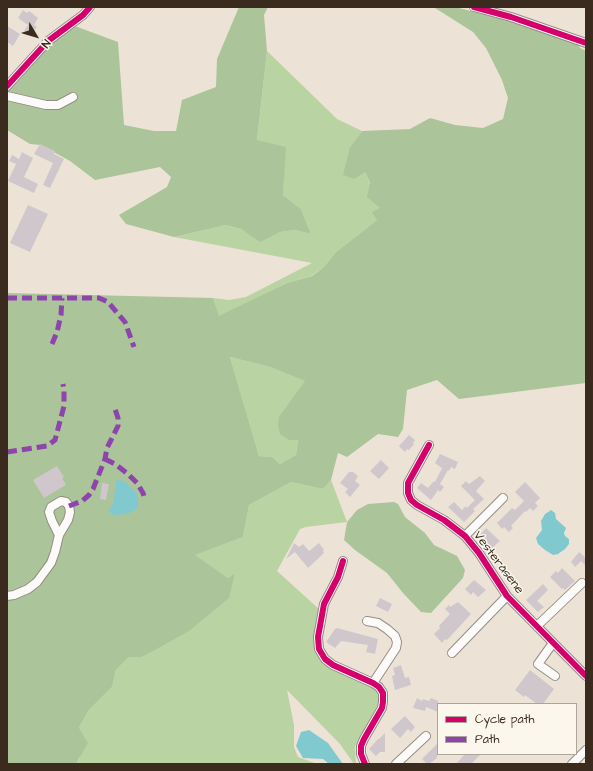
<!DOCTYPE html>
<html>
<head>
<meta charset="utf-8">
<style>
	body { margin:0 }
	#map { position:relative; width:593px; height:771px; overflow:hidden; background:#ece3d6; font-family:"Architects Daughter",sans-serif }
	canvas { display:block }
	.frame { position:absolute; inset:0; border:8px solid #3b2a1e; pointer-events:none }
	.legend { position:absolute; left:437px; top:703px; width:140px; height:52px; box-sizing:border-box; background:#fbf7ec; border:1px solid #aea59a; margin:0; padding:5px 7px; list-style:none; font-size:12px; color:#3b2a1e }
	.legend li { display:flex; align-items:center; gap:8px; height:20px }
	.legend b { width:20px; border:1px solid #aea59a }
	.north { position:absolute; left:16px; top:16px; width:40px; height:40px; -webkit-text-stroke:3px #fbf7ec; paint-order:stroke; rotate:128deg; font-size:11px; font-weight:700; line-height:16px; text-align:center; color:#3b2a1e }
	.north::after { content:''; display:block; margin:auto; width:14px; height:18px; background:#3b2a1e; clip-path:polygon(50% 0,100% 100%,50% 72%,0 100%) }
</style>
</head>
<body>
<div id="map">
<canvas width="593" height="771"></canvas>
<div class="frame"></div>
<ul class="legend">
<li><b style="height:5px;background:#d6006c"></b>Cycle path</li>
<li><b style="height:5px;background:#8e44ad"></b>Path</li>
</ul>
<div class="north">N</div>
</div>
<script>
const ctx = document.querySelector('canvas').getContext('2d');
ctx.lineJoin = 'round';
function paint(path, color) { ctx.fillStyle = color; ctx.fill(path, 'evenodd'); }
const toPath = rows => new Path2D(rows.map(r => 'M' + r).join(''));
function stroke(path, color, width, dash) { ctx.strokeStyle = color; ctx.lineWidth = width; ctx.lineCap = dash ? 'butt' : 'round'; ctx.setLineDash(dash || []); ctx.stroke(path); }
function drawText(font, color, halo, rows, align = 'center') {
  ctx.font = font + ' "Architects Daughter",sans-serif'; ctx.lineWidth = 3; ctx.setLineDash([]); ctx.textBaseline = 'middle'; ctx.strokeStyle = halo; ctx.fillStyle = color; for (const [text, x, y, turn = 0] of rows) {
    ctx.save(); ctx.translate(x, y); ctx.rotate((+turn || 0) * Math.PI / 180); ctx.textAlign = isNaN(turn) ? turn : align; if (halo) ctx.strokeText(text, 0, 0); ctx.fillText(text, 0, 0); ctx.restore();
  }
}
paint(toPath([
	[267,51,337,119,362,131,350,147,365,172,380,208,377,220,336,252,324,267,311,276,287,283,219,317,213,298,229,300,246,297,312,263,174,237,226,225,241,229,260,241,280,232,295,230,311,234,301,209,283,195,285,147,257,141],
	[230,357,270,367,305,381,296,455,280,464,272,457,259,456],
	[331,480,347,522,306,527,300,529,277,571,320,610,315,648,320,659,329,667,373,686,377,690,379,704,355,746,356,764,354,764,340,744,287,690,294,725,294,747,298,757,317,764,76,764,80,758,79,728,88,711,112,687,116,670,129,657,142,657,231,587,235,573,228,578,194,555,243,537,249,505,291,482,323,489]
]), '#bad3a2');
paint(toPath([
	[239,7,268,7,264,15,267,51,257,140,286,147,283,195,301,209,311,234,295,230,280,232,260,242,241,229,226,225,174,237,126,224,119,215,167,187,171,177,160,167,95,180,70,161,41,145,30,144,7,130,7,91,49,45,72,25,118,42,124,125,154,131,176,131,182,100,216,87,217,59],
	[435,8,459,8,509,21,578,44,580,48,586,51,586,383,459,399,437,380,407,390,403,429,398,437,378,434,347,457,338,453,331,480,323,489,291,482,249,505,243,537,195,555,228,578,235,573,229,598,189,631,142,657,129,657,116,670,112,687,88,711,79,728,88,743,76,764,7,764,7,293,213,298,219,316,287,283,312,276,324,267,336,252,377,220,372,212,380,208,367,197,370,183,365,172,354,179,343,175,350,147,362,131,410,129,430,118,455,125,483,128,503,119,508,98,502,80,486,48,473,32],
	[230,357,270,367,305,381,279,417,278,426,280,434,289,440,298,440,296,455,280,464,272,457,259,456],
	[394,502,398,504,405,517,425,533,434,545,457,556,465,570,463,578,431,613,421,612,403,593,387,573,355,550,344,540,347,522,357,510,368,504]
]), '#abc49a');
paint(toPath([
	[119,479,125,482,136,492,138,498,138,508,128,514,114,515,109,512,109,509,113,504,116,483,117,480],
	[551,510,555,513,556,519,566,528,564,533,565,536,569,539,569,544,565,549,558,554,553,555,545,550,538,544,536,538,542,530,541,521,545,514],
	[309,730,328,743,343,764,329,764,323,759,303,758,296,746,301,732]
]), '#80cacf');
paint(toPath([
	[23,10,27,13,29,11,38,18,34,25,37,27,31,35,24,31,28,25,18,18],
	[7,26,20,34,13,46,7,42],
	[40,144,55,151,54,154,64,159,50,188,43,185,53,163,34,154],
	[22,152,33,158,24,177,38,184,34,193,8,181,16,164,9,161,12,155,19,159],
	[28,205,48,214,30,252,10,243],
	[409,435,415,440,413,443,414,444,409,450,407,449,405,452,399,446],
	[440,454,458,462,455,469,451,467,449,471,448,470,440,484,444,487,440,492,438,490,431,500,417,488,421,483,428,488,434,481,435,482,442,468,435,463],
	[381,460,389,468,379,479,370,471],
	[57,466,64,477,62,478,66,485,44,498,33,480],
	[349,472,353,472,358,476,355,481,360,485,350,497,345,492,348,489,340,483],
	[480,476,485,481,476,491,484,499,473,509,475,511,464,522,448,507,454,502,462,510,466,506,467,508,475,500,461,486,466,481,469,484],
	[525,482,540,498,535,503,538,506,533,511,530,508,526,512,525,511,511,526,513,528,509,532,504,527,502,529,497,523,512,508,515,510,524,501,515,492],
	[102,483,109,484,106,500,100,499],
	[486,528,500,541,492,548,479,536],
	[294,543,299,547,303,544,309,551,319,543,324,550,323,551,324,553,308,568,295,552,286,559],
	[579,552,586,558,586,566,581,561,575,567,571,562],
	[562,568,575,581,565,590,563,588,562,589,550,577,556,571,558,573],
	[474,580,486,590,478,597,473,592,471,595,465,589],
	[543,584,548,590,537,601,544,607,538,612,526,600],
	[380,598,392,604,388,612,376,606],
	[458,602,471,614,447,640,445,639,442,643,434,634,440,628,439,626,450,614,445,609,449,605,450,607],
	[337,628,378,639,375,654,366,652,368,645,341,641,335,648,326,642,335,629],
	[401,665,405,678,409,677,411,685,395,690,392,676,395,675,393,668],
	[530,670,554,689,543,704,537,704,525,695,524,697,515,690],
	[417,698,422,701,423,699,429,701,431,698,438,701,438,712,426,707,425,711,413,708],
	[405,716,415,727,411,732,408,729,400,738,391,729],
	[385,733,385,752,380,752,376,756,369,749,378,739,379,739],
	[438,743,437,758,429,764,427,764,422,759],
	[465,754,481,754,471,764,456,764]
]), '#cfc7cc');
const minor = toPath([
	[474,7,511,17,586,43],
	[7,86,48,41,83,15,90,7],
	[7,96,46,105,58,105,73,97],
	[429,445,408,483,408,493,411,500,417,505,444,520,465,536,479,553,507,596,586,676],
	[465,536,503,498],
	[343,561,338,577,324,604,318,637,319,649,325,659,333,665,373,683,379,687,383,693,383,702,382,708,364,739,361,746,361,754,365,764],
	[7,596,14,595,28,589,37,582,51,563,55,552,59,535,68,520,70,512,69,506,66,502,61,501,51,507,49,512,52,521,59,535],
	[367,621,378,623,387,629,395,636,397,642,396,648,373,683],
	[537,626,582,583],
	[553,643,538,664,555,676],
	[452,653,507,596],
	[396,764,426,736],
	[572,764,586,750]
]);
stroke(minor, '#958d85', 10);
stroke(minor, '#fcfbf9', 8);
stroke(toPath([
	[7,298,99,298,108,302,125,322,134,347],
	[52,344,57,332,61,315,62,298],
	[7,452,47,446,55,440,64,406,64,390,63,384],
	[105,459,115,464,128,474,137,483,143,493,145,500],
	[69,506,82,501,89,495,93,489,105,459,107,448,118,426,118,418,115,409]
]), '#8e44ad', 5, [10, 5]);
stroke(toPath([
	[474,7,511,17,586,43],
	[7,86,48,41,83,15,90,7],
	[429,445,408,483,408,493,411,500,417,505,444,520,465,536,479,553,507,596,586,676],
	[343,561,338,577,324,604,318,637,319,649,325,659,333,665,373,683,379,687,383,693,383,702,382,708,364,739,361,746,361,754,365,764]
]), '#d6006c', 6);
drawText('13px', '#3b2a1e', '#fbf7ec', [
	["Vesteråsene",498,563,53]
]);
</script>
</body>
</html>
